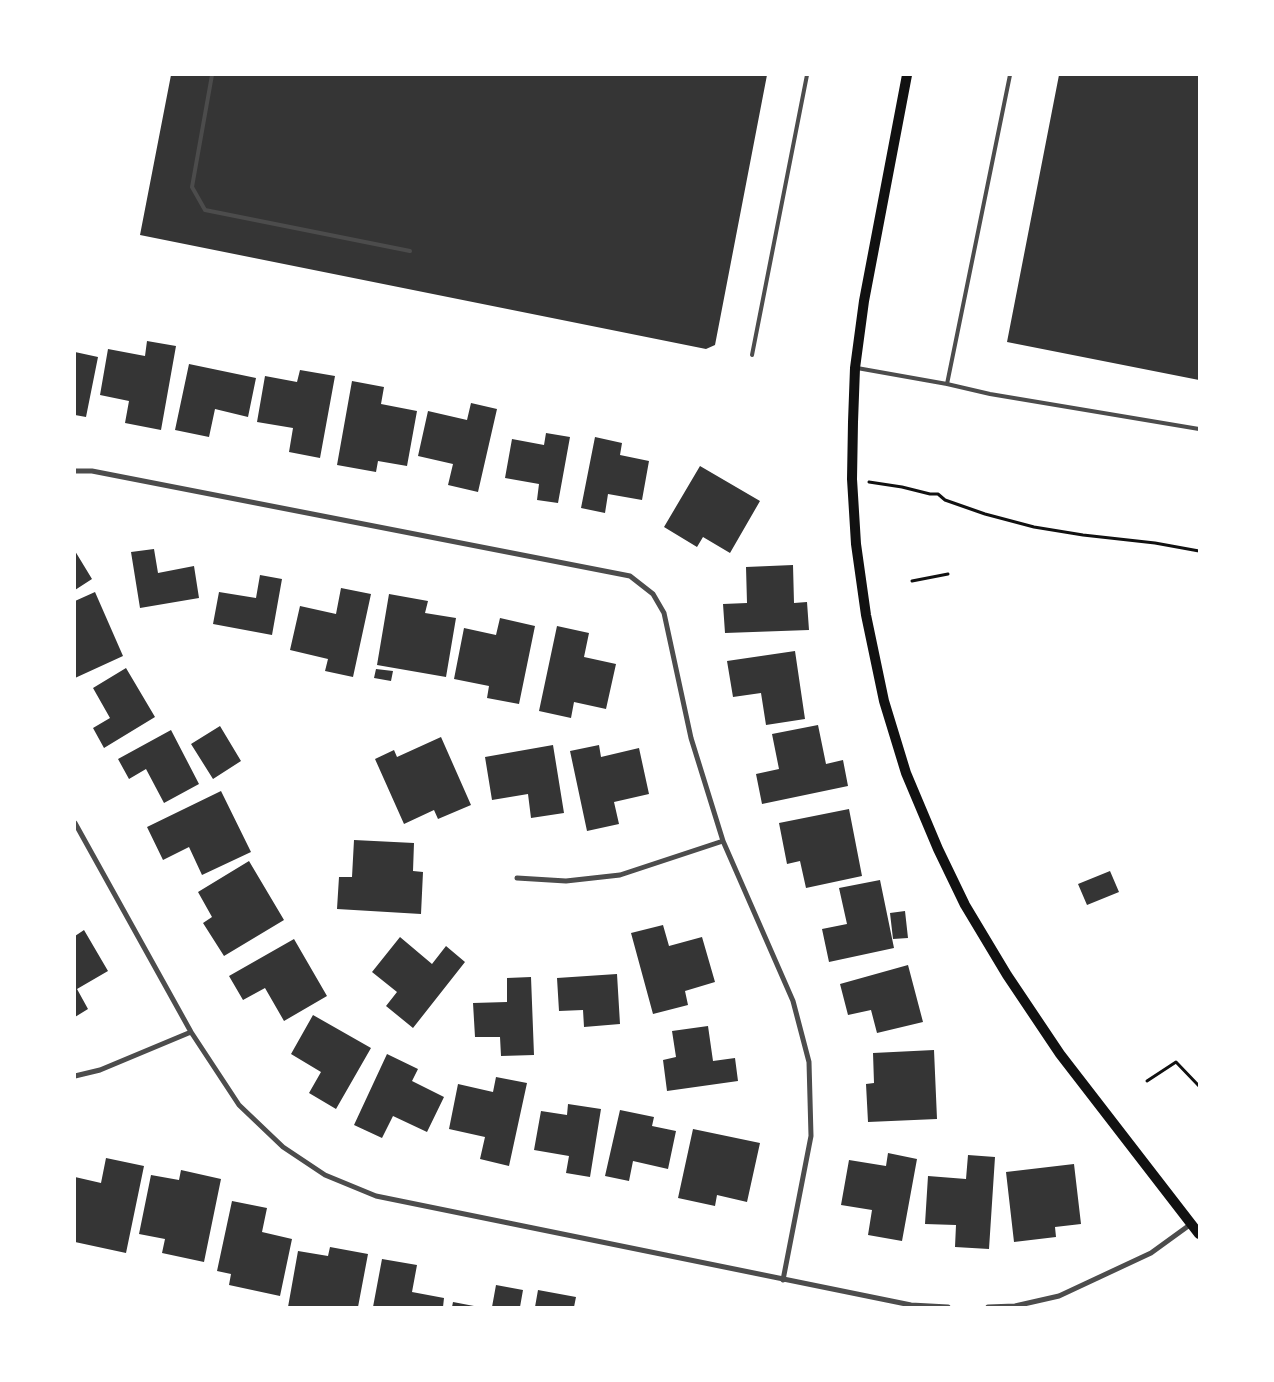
<!DOCTYPE html>
<html>
<head>
<meta charset="utf-8">
<style>
	body { margin:0 }
	#map { position:relative; width:1274px; height:1382px; overflow:hidden; background:#fff; font-family:Helvetica,sans-serif }
	canvas { display:block }
	.frame { position:absolute; inset:0; border:76px solid #fff; pointer-events:none }
</style>
</head>
<body>
<div id="map">
<canvas width="1274" height="1382"></canvas>
<div class="frame"></div>
</div>
<script>
const ctx = document.querySelector('canvas').getContext('2d');
ctx.lineJoin = 'round';
function paint(path, color) { ctx.fillStyle = color; ctx.fill(path, 'evenodd'); }
const toPath = rows => new Path2D(rows.map(r => 'M' + r).join(''));
function stroke(path, color, width, dash) { ctx.strokeStyle = color; ctx.lineWidth = width; ctx.lineCap = dash ? 'butt' : 'round'; ctx.setLineDash(dash || []); ctx.stroke(path); }
paint(toPath([
	[171,75,767,75,715,345,706,349,140,235],
	[1059,75,1199,75,1199,380,1007,342],
	[147,341,176,346,161,430,125,423,129,401,100,395,108,349,145,356],
	[75,352,98,357,86,417,75,415],
	[189,364,256,378,248,417,215,409,209,437,175,430],
	[300,370,335,376,320,458,289,452,293,428,257,422,265,376,297,382],
	[352,381,384,387,381,404,417,411,407,466,378,461,376,472,337,465],
	[471,403,497,409,478,492,448,485,453,464,418,456,428,411,467,420],
	[546,433,570,437,558,503,537,500,539,484,505,478,512,439,544,445],
	[595,437,622,443,620,455,649,461,642,500,608,494,605,513,581,508],
	[700,466,760,501,730,553,703,537,697,547,664,527],
	[154,549,158,573,194,566,199,598,140,608,131,552],
	[75,551,92,579,75,590],
	[793,565,794,603,807,602,809,630,725,633,723,604,747,603,746,567],
	[260,575,282,579,272,635,213,624,219,592,256,598],
	[341,588,371,594,353,677,325,671,328,659,290,650,300,606,336,614],
	[95,592,123,656,75,678,75,601],
	[389,594,428,601,425,613,456,618,446,677,377,665],
	[500,618,535,626,519,704,487,698,489,686,454,679,464,628,496,635],
	[557,626,589,633,584,657,616,664,606,709,574,702,571,718,539,711],
	[795,651,805,719,766,725,761,693,733,697,727,661],
	[126,668,155,717,104,748,93,728,110,718,93,688],
	[376,669,393,671,391,681,374,678],
	[818,725,826,764,843,760,848,786,762,804,756,774,779,769,772,734],
	[220,726,241,761,213,779,191,744],
	[171,730,199,784,164,803,146,769,129,779,118,759],
	[441,737,471,805,438,819,434,810,404,824,375,759,394,750,397,757],
	[553,745,564,813,531,818,528,794,492,800,485,757],
	[599,745,601,757,639,748,649,794,614,802,619,824,587,831,570,751],
	[221,791,251,852,202,875,189,847,163,860,147,827],
	[849,809,862,876,806,888,800,861,787,864,779,823],
	[354,840,414,843,413,871,423,872,421,914,337,909,339,877,352,877],
	[249,861,284,920,224,956,203,923,212,917,198,892],
	[1110,871,1119,892,1087,905,1078,884],
	[880,880,894,948,829,962,822,929,847,924,839,888],
	[905,911,908,938,893,939,890,913],
	[663,925,669,946,702,937,715,982,685,991,688,1005,653,1014,631,933],
	[84,930,108,971,77,989,88,1009,75,1017,75,936],
	[400,937,432,964,446,946,465,962,413,1028,386,1006,397,992,372,972],
	[294,939,327,996,284,1021,265,988,243,1000,229,976],
	[908,965,923,1022,877,1033,871,1010,848,1015,840,984],
	[617,974,620,1024,584,1027,583,1010,559,1011,557,978],
	[531,977,534,1055,501,1056,500,1037,475,1037,473,1003,507,1002,507,978],
	[313,1015,371,1048,336,1109,309,1093,321,1072,291,1054],
	[708,1026,713,1061,735,1058,738,1081,667,1091,663,1060,676,1057,672,1031],
	[934,1050,937,1119,868,1122,866,1084,874,1083,873,1053],
	[387,1054,418,1069,412,1081,444,1097,427,1132,393,1116,382,1138,354,1125],
	[496,1077,527,1083,509,1166,480,1159,485,1137,449,1129,458,1084,493,1092],
	[568,1104,601,1109,590,1177,566,1173,569,1156,534,1150,541,1111,567,1115],
	[620,1110,654,1117,652,1126,676,1131,668,1169,633,1161,629,1181,605,1176],
	[693,1129,760,1143,747,1202,717,1195,715,1206,678,1198],
	[888,1153,917,1159,902,1241,868,1235,872,1210,841,1205,849,1160,886,1166],
	[968,1155,995,1157,989,1249,955,1247,956,1225,925,1224,928,1176,966,1179],
	[106,1158,144,1166,126,1253,75,1242,75,1177,101,1183],
	[1074,1164,1081,1224,1055,1227,1056,1237,1014,1242,1006,1172],
	[181,1170,221,1179,204,1262,162,1253,165,1239,139,1234,151,1175,179,1180],
	[232,1201,267,1208,262,1232,292,1239,280,1296,229,1285,231,1274,217,1271],
	[330,1247,368,1254,358,1307,288,1307,298,1251,328,1256],
	[382,1259,417,1265,412,1292,444,1298,443,1307,373,1307],
	[496,1285,523,1290,520,1307,492,1307],
	[538,1290,576,1297,574,1307,535,1307],
	[453,1302,474,1306,474,1307,452,1307]
]), '#353535');
stroke(toPath([
	[869,482,902,487,930,494,938,494,945,500,985,514,1034,527,1083,535,1155,543,1199,551],
	[912,581,948,574],
	[1147,1081,1176,1062,1199,1086]
]), '#111', 3);
stroke(toPath([
	[212,75,192,187,205,210,410,251],
	[1010,75,947,384,990,394,1199,429],
	[752,355,807,75],
	[857,368,947,384]
]), '#4c4c4c', 4);
stroke(toPath([
	[75,471,92,471,630,576,653,594,664,613,691,738,723,841,793,1001,809,1062,811,1136,783,1280],
	[75,823,191,1032,239,1105,283,1147,325,1175,376,1196,911,1305,948,1307],
	[517,878,566,881,620,875,723,841],
	[75,1076,100,1070,191,1032],
	[988,1307,1015,1306,1059,1296,1151,1253,1191,1224]
]), '#4c4c4c', 5);
stroke(toPath([
	[907,75,864,301,855,368,853,422,852,479,856,544,866,615,884,701,906,773,938,849,965,905,1007,975,1060,1054,1199,1234]
]), '#111', 10);
</script>
</body>
</html>
